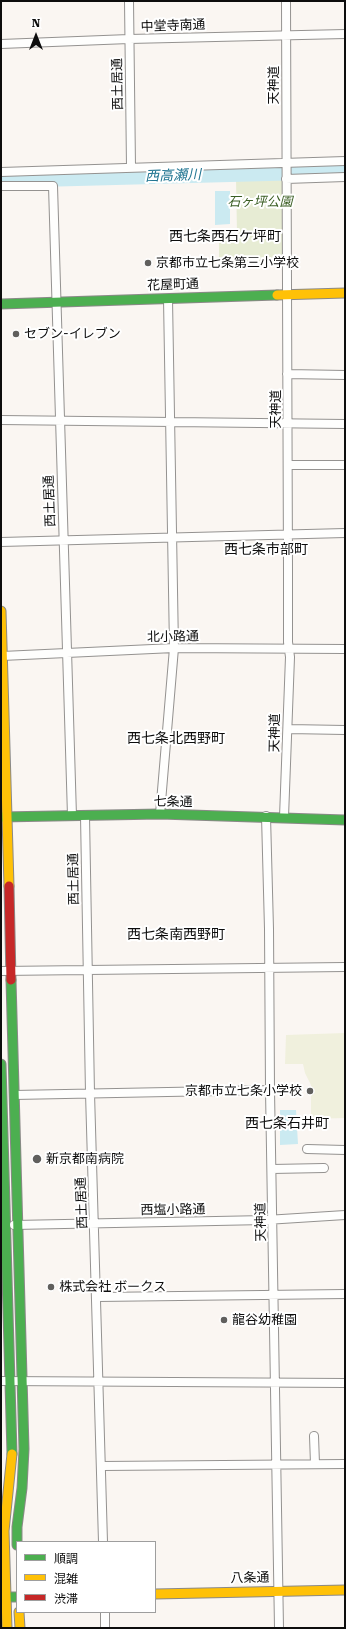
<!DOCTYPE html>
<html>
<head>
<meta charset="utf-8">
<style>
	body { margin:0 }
	#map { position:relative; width:346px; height:1629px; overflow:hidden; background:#faf6f2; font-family:"Roboto Serif","Noto Sans JP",serif }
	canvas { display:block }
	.frame { position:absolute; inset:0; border:2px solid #0d0d0d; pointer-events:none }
	.legend { position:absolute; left:16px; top:1541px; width:140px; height:72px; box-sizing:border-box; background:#fff; border:1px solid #9e9e9e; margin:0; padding:5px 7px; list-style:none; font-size:12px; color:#0d0d0d }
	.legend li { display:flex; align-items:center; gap:8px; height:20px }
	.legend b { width:20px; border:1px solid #9e9e9e }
	.north { position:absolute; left:16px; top:16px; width:40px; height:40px; -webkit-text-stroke:3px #fff; paint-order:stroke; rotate:0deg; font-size:11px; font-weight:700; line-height:16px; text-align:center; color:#0d0d0d }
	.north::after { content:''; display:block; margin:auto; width:14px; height:18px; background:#0d0d0d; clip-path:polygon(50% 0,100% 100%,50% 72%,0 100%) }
</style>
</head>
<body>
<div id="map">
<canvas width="346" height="1629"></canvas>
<div class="frame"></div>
<ul class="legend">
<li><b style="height:5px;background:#4caf50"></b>順調</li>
<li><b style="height:5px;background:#ffc107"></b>混雑</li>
<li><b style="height:5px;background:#c62828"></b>渋滞</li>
</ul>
<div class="north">N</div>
</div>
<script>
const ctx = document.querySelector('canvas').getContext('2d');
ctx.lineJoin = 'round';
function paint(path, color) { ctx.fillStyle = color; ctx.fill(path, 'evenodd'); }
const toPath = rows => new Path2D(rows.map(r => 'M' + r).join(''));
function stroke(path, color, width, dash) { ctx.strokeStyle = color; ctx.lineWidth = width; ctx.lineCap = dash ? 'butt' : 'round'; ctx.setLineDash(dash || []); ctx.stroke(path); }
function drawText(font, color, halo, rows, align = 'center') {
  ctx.font = font + ' "Roboto Serif","Noto Sans JP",serif'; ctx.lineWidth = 4; ctx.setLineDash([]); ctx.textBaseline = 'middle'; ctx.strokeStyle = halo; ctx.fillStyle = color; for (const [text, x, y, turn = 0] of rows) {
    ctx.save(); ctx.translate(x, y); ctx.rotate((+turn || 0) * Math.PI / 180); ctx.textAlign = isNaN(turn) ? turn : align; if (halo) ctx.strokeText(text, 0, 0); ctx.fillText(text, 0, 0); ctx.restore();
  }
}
paint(toPath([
	[283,178,283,261,219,262,219,234,237,233,236,179]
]), '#e7ecd4');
paint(toPath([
	[345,1033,345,1118,311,1119,311,1085,305,1073,303,1064,285,1064,286,1035]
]), '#f0f0dd');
paint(toPath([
	[215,191,230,191,230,224,215,225],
	[280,1110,296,1110,298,1144,280,1145]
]), '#cbeaf1');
stroke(toPath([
	[1,180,345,171]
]), '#cbeaf1', 16);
const street = toPath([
	[129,1,131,167],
	[1,44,129,39,345,34],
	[1,172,345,161],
	[286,179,345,177],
	[1,186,53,186,72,816],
	[287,374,345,375],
	[1,420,345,424],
	[288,465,345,465],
	[1,542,345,533],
	[2,656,174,648,345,649],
	[288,729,345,730],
	[160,814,174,648,168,299],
	[85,816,90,1093,103,1542],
	[266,816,269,929,270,1090,279,1628],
	[284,817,290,657,288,642,288,570,286,1],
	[1,971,345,967],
	[14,1095,270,1090],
	[307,1149,345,1150],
	[272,1169,324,1168],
	[14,1225,266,1220,345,1215],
	[97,1297,345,1294],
	[1,1381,345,1383],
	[314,1436,315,1464],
	[102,1466,345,1464],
	[105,1612,105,1628]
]);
const fast = toPath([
	[1,304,277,295],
	[1,817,160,814,345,820],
	[11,980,24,1449,22,1488,17,1527,17,1545],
	[1,1064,12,1454],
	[1,1597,17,1597]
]);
const slow = toPath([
	[277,295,345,293],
	[1,611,9,886],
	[155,1594,345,1590],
	[19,1612,20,1628],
	[7,1628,4,1531,12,1454]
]);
const jam = toPath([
	[9,886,11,980]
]);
stroke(street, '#949290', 10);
stroke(fast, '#8a8987', 11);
stroke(slow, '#8a8987', 11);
stroke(jam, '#8a8987', 11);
stroke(street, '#fefefd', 8);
stroke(fast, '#4caf50', 9);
stroke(slow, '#ffc107', 9);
stroke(jam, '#c62828', 9);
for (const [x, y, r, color] of [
	[148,263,4,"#605f5d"],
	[16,334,4,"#605f5d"],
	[310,1091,4,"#605f5d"],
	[37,1159,5,"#605f5d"],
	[51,1287,4,"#605f5d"],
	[224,1320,4,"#605f5d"]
]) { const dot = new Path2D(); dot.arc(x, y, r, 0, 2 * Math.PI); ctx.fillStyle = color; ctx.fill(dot); stroke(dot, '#fff', 1.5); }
drawText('13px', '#0d0d0d', '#fff', [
	["中堂寺南通",173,26,-2],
	["西土居通",118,84,-91],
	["天神道",274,85,-90],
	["花屋町通",173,285,-2],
	["天神道",276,409,-90],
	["西土居通",50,501,-92],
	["北小路通",173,637,-1],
	["天神道",275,733,-89],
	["七条通",173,802,1],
	["西土居通",74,879,-91],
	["西土居通",82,1203,-92],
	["西塩小路通",173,1210,-1],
	["天神道",261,1222,-91],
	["八条通",250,1578,-1]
]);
drawText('italic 13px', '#3a5e23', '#fff', [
	["石ヶ坪公園",260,202]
]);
drawText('13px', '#0d0d0d', '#fff', [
	["京都市立七条第三小学校",156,263],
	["セブン-イレブン",24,334],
	["京都市立七条小学校",302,1091,"right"],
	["新京都南病院",46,1159],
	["株式会社 ボークス",59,1287],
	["龍谷幼稚園",232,1320]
], 'left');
drawText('italic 14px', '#227692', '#fff', [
	["西高瀬川",173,176,-2]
]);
drawText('14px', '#0d0d0d', '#fff', [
	["西七条西石ケ坪町",225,237],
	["西七条市部町",266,550],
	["西七条北西野町",176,739],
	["西七条南西野町",176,935],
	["西七条石井町",287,1124]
]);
</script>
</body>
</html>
